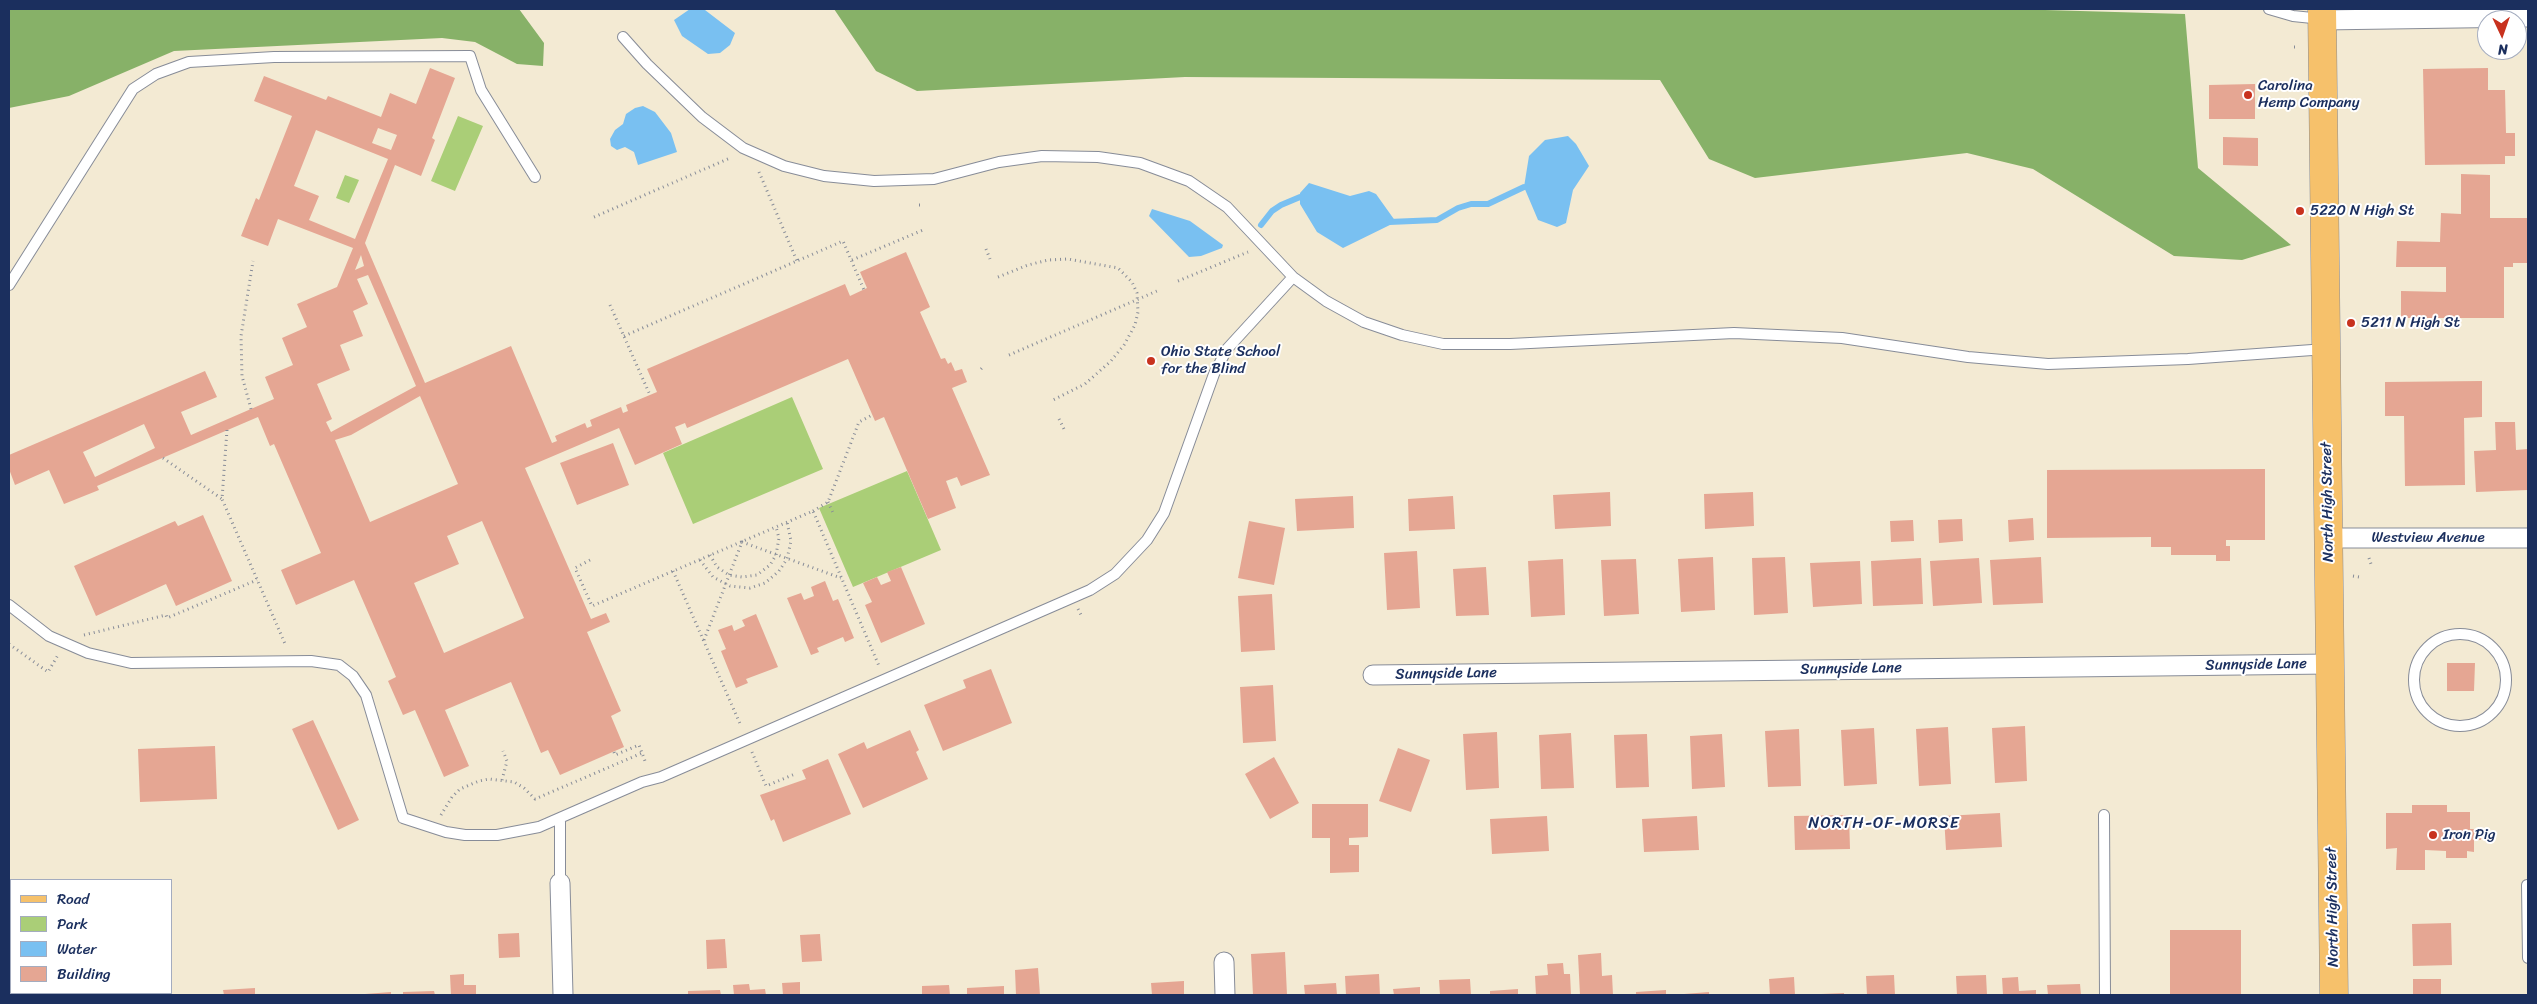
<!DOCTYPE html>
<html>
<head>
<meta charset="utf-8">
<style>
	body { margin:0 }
	#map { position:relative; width:2537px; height:1004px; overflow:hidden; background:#f3ead3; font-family:Sriracha,sans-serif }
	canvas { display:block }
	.frame { position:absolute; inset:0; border:10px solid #1b2f5e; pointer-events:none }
	.legend { position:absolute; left:10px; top:879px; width:162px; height:115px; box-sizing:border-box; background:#fff; border:1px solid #a4acbf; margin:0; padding:6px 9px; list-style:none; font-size:15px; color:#1b2f5e }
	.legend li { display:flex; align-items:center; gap:10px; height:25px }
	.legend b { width:25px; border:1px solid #a4acbf }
	.north { position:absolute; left:2477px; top:10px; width:50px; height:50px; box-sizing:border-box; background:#fff; border:1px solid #a4acbf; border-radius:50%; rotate:177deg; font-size:14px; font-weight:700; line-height:20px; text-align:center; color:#1b2f5e }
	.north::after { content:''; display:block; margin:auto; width:18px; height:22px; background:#c8321e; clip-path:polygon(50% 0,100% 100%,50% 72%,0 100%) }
</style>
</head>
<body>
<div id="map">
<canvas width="2537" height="1004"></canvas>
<div class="frame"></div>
<ul class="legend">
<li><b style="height:6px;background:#f6c16b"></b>Road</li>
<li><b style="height:14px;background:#aace77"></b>Park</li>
<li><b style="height:14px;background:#79c0f1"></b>Water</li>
<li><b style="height:14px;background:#e5a693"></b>Building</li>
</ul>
<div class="north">N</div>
</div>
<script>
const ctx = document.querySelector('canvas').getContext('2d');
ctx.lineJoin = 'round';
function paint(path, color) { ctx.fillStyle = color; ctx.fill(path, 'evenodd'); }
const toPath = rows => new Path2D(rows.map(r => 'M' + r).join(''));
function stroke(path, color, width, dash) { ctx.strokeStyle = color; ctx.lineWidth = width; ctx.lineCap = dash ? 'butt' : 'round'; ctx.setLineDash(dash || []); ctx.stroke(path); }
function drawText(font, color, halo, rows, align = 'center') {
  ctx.font = font + ' Sriracha,sans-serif'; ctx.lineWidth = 4; ctx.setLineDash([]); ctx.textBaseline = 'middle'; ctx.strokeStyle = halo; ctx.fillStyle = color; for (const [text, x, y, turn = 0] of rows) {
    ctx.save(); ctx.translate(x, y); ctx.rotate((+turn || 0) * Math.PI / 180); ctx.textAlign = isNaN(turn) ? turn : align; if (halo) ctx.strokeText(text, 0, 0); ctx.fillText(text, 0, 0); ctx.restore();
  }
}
paint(toPath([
	[458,116,483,126,455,191,431,181],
	[345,175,359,180,349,203,336,198],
	[792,397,823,469,693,524,663,453],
	[907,471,941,550,853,587,819,508]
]), '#aace77');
paint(toPath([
	[9,9,519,9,544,43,543,66,517,64,475,42,442,38,174,51,69,96,9,108],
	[834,9,2010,9,2185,14,2198,168,2291,245,2242,260,2174,256,2033,169,1967,153,1755,178,1709,159,1660,80,1185,77,917,91,876,71]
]), '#87b168');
paint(toPath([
	[690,9,705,10,735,33,730,45,720,53,708,54,682,36,674,20],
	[643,106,655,112,671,133,677,152,638,165,634,152,625,147,617,150,611,146,610,139,615,130,623,124,626,114,635,108],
	[1568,136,1576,144,1589,166,1573,190,1566,223,1557,227,1538,220,1524,187,1529,156,1545,140],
	[1309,183,1350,196,1369,191,1376,194,1396,222,1343,248,1317,232,1300,204,1300,193],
	[1152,209,1190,221,1223,245,1222,248,1201,256,1189,257,1149,216]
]), '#79c0f1');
stroke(toPath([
	[1389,222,1437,220,1458,208,1471,204,1488,204,1524,187],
	[1261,225,1272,211,1281,205,1300,197,1306,200]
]), '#79c0f1', 6);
paint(toPath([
	[430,68,455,78,432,138,435,140,421,176,395,165,365,243,425,383,511,346,552,443,557,441,555,436,585,423,587,428,592,426,590,420,621,407,623,413,628,411,626,405,657,392,647,369,845,284,850,296,867,288,860,272,906,252,930,307,920,312,941,359,945,358,948,364,951,362,955,371,962,369,967,382,952,388,990,475,961,486,957,477,946,481,956,508,928,519,884,417,875,421,848,359,687,428,685,423,675,427,682,444,635,465,619,428,525,468,591,619,606,613,610,622,587,632,621,711,611,716,624,747,560,775,548,750,541,753,511,682,445,710,469,766,444,777,415,710,403,715,388,681,396,677,354,580,296,605,281,570,321,553,274,444,270,446,258,417,97,486,99,490,64,504,49,470,15,485,9,469,9,455,205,371,217,397,181,412,191,435,274,399,265,377,293,365,282,338,307,327,297,304,337,287,353,248,278,219,268,246,241,236,256,198,259,200,292,116,254,101,264,76,326,100,328,96,381,117,390,93,416,104],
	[378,128,397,135,391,150,372,143],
	[316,130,388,159,355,239,309,220,319,196,294,186],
	[361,255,364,266,355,270],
	[368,275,416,386,331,432,326,422,332,419,317,384,350,370,340,345,363,336,353,311,368,304,357,279],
	[420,396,458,484,370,522,335,440,351,435],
	[144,424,155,448,95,477,83,452],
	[482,521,524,618,444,653,414,583,459,564,447,536],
	[2488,68,2488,90,2505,90,2506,133,2515,133,2515,156,2505,156,2505,164,2425,165,2423,69],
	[2255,84,2255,119,2209,119,2209,85],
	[2223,137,2258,138,2258,166,2223,165],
	[2461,174,2490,175,2490,218,2528,218,2528,263,2513,263,2513,267,2504,267,2504,318,2401,318,2401,291,2446,292,2446,267,2396,267,2397,241,2440,242,2441,213,2461,214],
	[2482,381,2482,417,2464,418,2465,485,2405,486,2404,416,2385,416,2385,382],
	[2495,422,2515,422,2516,450,2528,449,2528,490,2476,492,2474,451,2496,450],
	[613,443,629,485,577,505,560,463],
	[2265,469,2265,540,2226,540,2226,546,2230,546,2230,561,2216,561,2216,555,2171,555,2171,547,2151,547,2151,537,2047,538,2047,470],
	[1610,492,1611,526,1555,529,1553,495],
	[1753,492,1754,526,1705,529,1704,494],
	[1353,496,1354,528,1297,531,1295,499],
	[1453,496,1455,529,1409,531,1408,499],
	[203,515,232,581,176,606,166,584,96,616,74,566,175,521,178,526],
	[2033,518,2034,540,2009,542,2008,520],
	[1962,519,1963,541,1939,543,1938,520],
	[1913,520,1914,541,1891,542,1890,521],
	[1249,521,1285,528,1274,585,1238,578],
	[1417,551,1420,608,1387,610,1384,553],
	[1713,557,1715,610,1681,612,1678,559],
	[1785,557,1788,613,1754,615,1752,558],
	[2041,557,2043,603,1993,605,1990,560],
	[1921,558,1923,604,1873,606,1871,561],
	[1979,558,1982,603,1933,606,1930,561],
	[1563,559,1565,615,1531,617,1528,561],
	[1636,559,1639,614,1604,616,1601,560],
	[1860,561,1862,604,1813,607,1810,563],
	[901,567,925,624,881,643,865,605,872,602,863,583,877,577,881,585,891,581,887,572],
	[1486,567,1489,615,1456,616,1453,569],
	[825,581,833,601,838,599,854,638,845,642,843,637,817,648,819,652,811,655,787,598,801,593,804,600,814,596,811,587],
	[1272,594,1275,650,1241,652,1238,596],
	[756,614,778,667,746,679,748,683,736,688,721,651,726,649,718,630,732,625,734,631,745,626,742,620],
	[2447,663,2475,663,2474,691,2447,691],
	[991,669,1012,723,943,751,924,705,966,688,963,680],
	[1273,685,1276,741,1243,743,1240,687],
	[313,720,359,820,338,830,292,729],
	[2025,726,2027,781,1995,783,1992,728],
	[1948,727,1951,784,1919,786,1916,729],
	[1874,728,1877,784,1844,786,1841,730],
	[1799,729,1801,786,1768,787,1765,731],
	[910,730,919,750,916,752,928,779,863,808,838,754,864,742,867,749],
	[1497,732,1499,788,1466,790,1463,734],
	[1571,733,1574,788,1541,789,1539,735],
	[1647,734,1649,787,1616,788,1614,735],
	[1722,734,1725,787,1692,789,1690,736],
	[215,746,217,799,140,802,138,749],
	[1398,748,1430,760,1411,812,1379,801],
	[1274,757,1299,803,1270,819,1245,774],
	[828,759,851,814,783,842,774,819,771,821,760,795,806,779,802,770],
	[1312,804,1368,804,1368,837,1349,838,1349,845,1359,845,1359,872,1330,873,1330,838,1312,838],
	[2412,805,2447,805,2447,812,2470,812,2470,829,2481,829,2481,840,2474,840,2474,852,2467,851,2467,858,2446,858,2446,851,2425,850,2425,870,2396,870,2397,848,2386,849,2386,813,2412,813],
	[2000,813,2002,847,1946,850,1944,816],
	[1849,815,1850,849,1795,850,1794,816],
	[1547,816,1549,851,1492,854,1490,819],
	[1697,816,1699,850,1644,852,1642,819],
	[2451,923,2452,965,2413,966,2412,924],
	[2170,930,2241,930,2241,995,2170,995],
	[519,933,520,957,499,958,498,934],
	[820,934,822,961,802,962,800,935],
	[725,939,727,968,707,969,706,940],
	[1285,952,1287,995,1253,995,1251,954],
	[1601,953,1602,976,1612,975,1613,995,1580,995,1578,955],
	[9,963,11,963,11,993,21,993,22,995,9,995],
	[1563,963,1564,974,1570,974,1571,995,1536,995,1535,976,1548,975,1547,964],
	[1038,968,1040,995,1016,995,1015,970],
	[464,974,464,985,476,985,476,995,451,995,450,975],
	[1379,974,1380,995,1346,995,1345,976],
	[1894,975,1895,995,1867,995,1866,976],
	[1986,975,1987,995,1957,995,1956,976],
	[1794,977,1795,995,1770,995,1769,979],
	[2018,977,2019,991,2036,990,2036,995,2003,995,2002,978],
	[1470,979,1471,995,1440,995,1439,980],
	[2413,979,2441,979,2441,995,2413,995],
	[1184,981,1184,995,1152,995,1151,983],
	[800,982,800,995,783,995,782,983],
	[1336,983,1337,995,1305,995,1304,985],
	[749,984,750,990,765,989,766,995,734,995,733,985],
	[2080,984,2081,995,2048,995,2047,985],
	[949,985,950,995,922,995,922,986],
	[1004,986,1004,995,967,995,967,988],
	[1420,987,1420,995,1394,995,1393,989],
	[255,988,255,995,224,995,223,990],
	[1518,989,1518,995,1490,995,1490,991],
	[720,990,721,995,688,995,688,991],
	[1666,990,1666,995,1636,995,1636,992],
	[434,991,435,995,403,995,403,992],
	[391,992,391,995,365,995,365,994],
	[1709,992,1709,995,1684,995,1684,994],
	[30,993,56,993,57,995,30,995],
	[77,993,105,993,106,995,77,995],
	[124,993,153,993,153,995,125,995],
	[1844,993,1844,995,1821,995,1821,994]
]), '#e5a693');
const service = toPath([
	[2269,9,2293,16,2322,19],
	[623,37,647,64,702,117,743,148,784,166,824,176,874,181,934,179,999,162,1042,156,1098,157,1140,163,1189,181,1227,207,1293,277],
	[9,285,133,89,156,74,189,62,274,57,470,56,481,90,535,177],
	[9,605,49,636,88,653,131,663,311,661,339,665,353,676,366,695,403,818,446,832,465,835,497,835,539,827,642,782,661,777,1090,590,1115,574,1147,540,1164,513,1214,374,1227,349,1293,277,1326,301,1364,322,1402,335,1443,344,1510,344,1734,333,1842,338,1968,357,2048,364,2188,359,2326,349],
	'2414 680a46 46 0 1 1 92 0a46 46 0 1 1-92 0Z',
	[2104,815,2105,995],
	[560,818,560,883],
	[2527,885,2528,958]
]);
const minor = toPath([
	[2322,20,2528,17],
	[2328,538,2528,538],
	[1373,675,2330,664],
	[560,883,563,995],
	[1224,962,1225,995]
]);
const primary = toPath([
	[2322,9,2334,995]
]);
stroke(service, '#878c98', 12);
stroke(minor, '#878c98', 21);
stroke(primary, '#878c98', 29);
stroke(toPath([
	[2294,47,2299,47],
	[759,172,797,261],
	[919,205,922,205],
	[594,217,730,158],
	[986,249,990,259],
	[852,260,923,230],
	[998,277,1028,265,1048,260,1068,259,1118,268,1132,282,1137,293,1138,312,1135,325,1124,345,1111,361,1085,384,1051,401],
	[1178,281,1248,252],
	[610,305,650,395],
	[624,336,843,241,864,290],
	[1009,355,1157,291],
	[981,369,983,367],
	[251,409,242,376,241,336,253,261],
	[1059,419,1064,429],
	[227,430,222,499,286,646],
	[163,458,222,499],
	[828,502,834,515],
	[813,511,828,502,859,422,872,415],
	[710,555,717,567,729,575,742,577,757,575,770,565,776,555,779,538,776,527],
	[2369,558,2371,564],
	[590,560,575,568,592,606,813,511,879,666],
	[700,560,713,577,730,586,750,588,765,583,779,571,787,559,791,541,787,522],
	[673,571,741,726],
	[2353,576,2359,577],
	[1078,609,1082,617],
	[84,635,166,615,167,618,257,580],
	[704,640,742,542,841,578],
	[9,644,48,672,58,655],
	[614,752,615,755,639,745,645,761],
	[752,752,766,786,795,774],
	[502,780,507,761,503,751],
	[441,815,452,797,460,789,479,781,489,779,514,782,524,788,535,799,642,753]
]), '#878c98', 3, [1, 4]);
stroke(service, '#fff', 10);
stroke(minor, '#fff', 19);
stroke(primary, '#f6c16b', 28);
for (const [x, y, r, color] of [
	[2248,95,5,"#c8321e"],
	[2300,211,5,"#c8321e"],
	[2351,323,5,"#c8321e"],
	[1151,361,5,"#c8321e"],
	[2433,835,5,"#c8321e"]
]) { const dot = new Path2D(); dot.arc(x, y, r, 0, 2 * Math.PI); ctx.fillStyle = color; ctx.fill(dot); stroke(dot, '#fff', 2); }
drawText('15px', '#1b2f5e', '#fff', [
	["Carolina",2258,86],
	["Hemp Company",2258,103],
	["5220 N High St",2310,211],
	["5211 N High St",2361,323],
	["Ohio State School",1161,352],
	["for the Blind",1161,369],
	["Iron Pig",2443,835]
], 'left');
drawText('15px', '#1b2f5e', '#fff', [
	["North High Street",2328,502,-91],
	["Westview Avenue",2428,538],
	["Sunnyside Lane",2256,665,-1],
	["Sunnyside Lane",1851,669,-1],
	["Sunnyside Lane",1446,674,-1],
	["North High Street",2333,907,-91]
]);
ctx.letterSpacing = '1px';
drawText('16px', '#1b2f5e', '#fff', [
	["NORTH-OF-MORSE",1884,824]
]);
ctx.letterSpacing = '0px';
</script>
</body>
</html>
